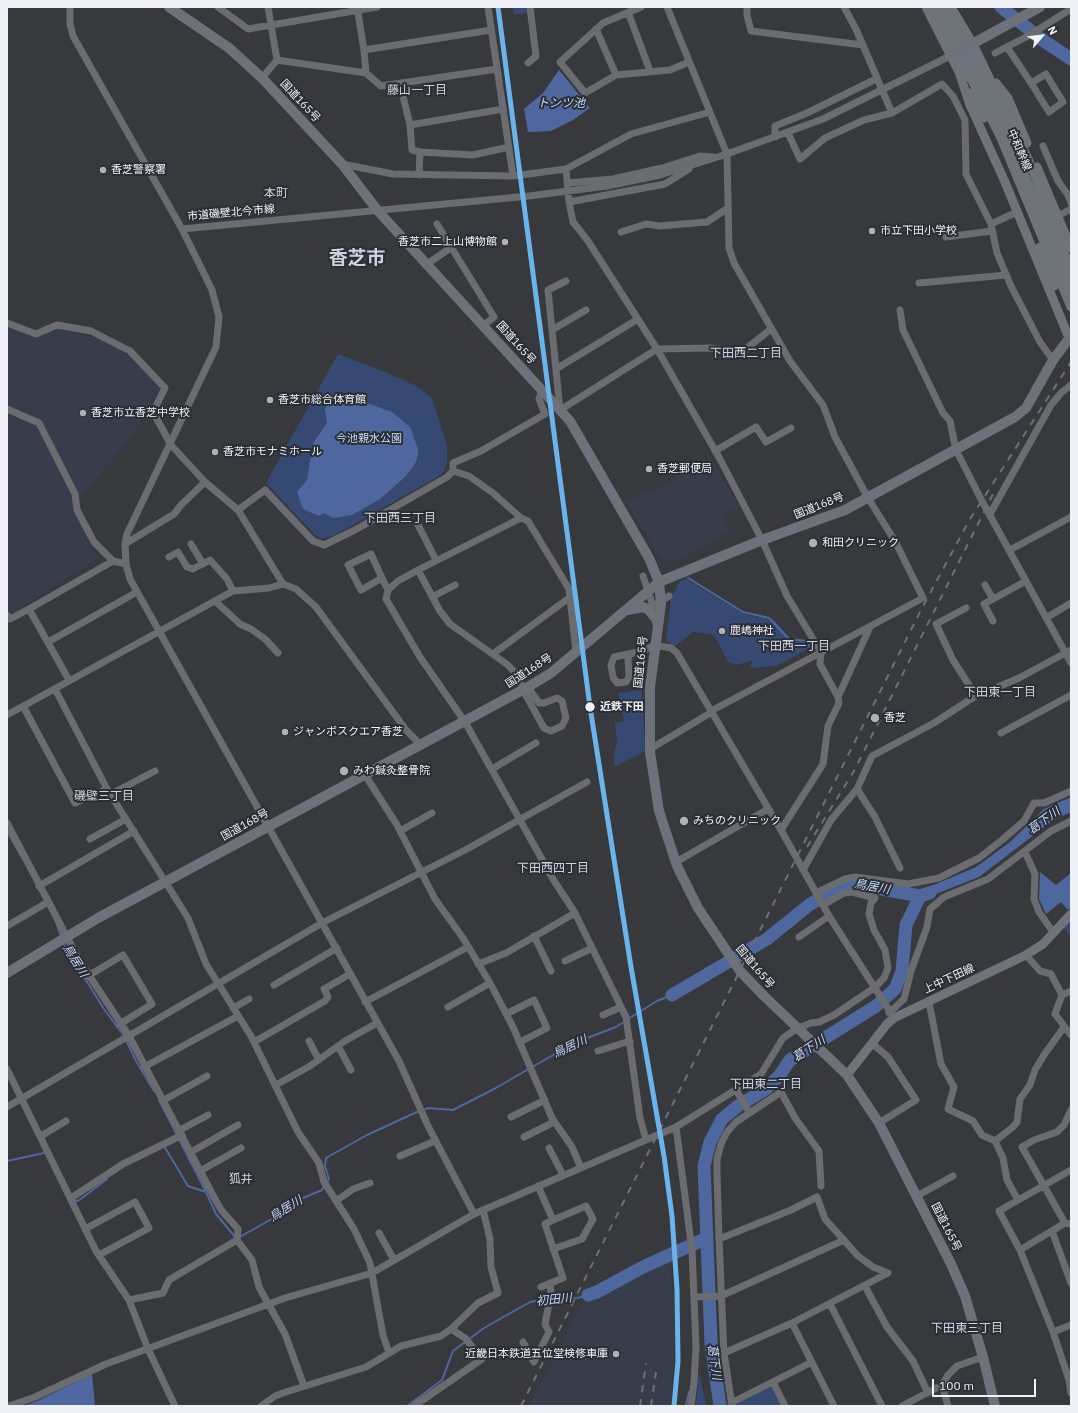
<!DOCTYPE html>
<html>
<head>
<meta charset="utf-8">
<style>
	body { margin:0 }
	#map { position:relative; width:1078px; height:1413px; overflow:hidden; background:#37393d; font-family:"IBM Plex Sans",sans-serif }
	canvas { display:block }
	.frame { position:absolute; inset:0; border:8px solid #eff1f6; pointer-events:none }
	.north { position:absolute; left:1022px; top:16px; width:40px; height:40px; -webkit-text-stroke:3px #2a2e35; paint-order:stroke; rotate:62deg; font-size:11px; font-weight:700; line-height:16px; text-align:center; color:#eff1f6 }
	.north::after { content:''; display:block; margin:auto; width:14px; height:18px; background:#eff1f6; clip-path:polygon(50% 0,100% 100%,50% 72%,0 100%) }
	.scale { position:absolute; left:932px; top:1379px; width:104px; height:18px; box-sizing:border-box; border:2px solid #eff1f6; border-top:0; padding-left:5px; font-size:12px; line-height:14px; white-space:nowrap; color:#eff1f6; -webkit-text-stroke:3px #2a2e35; paint-order:stroke }
</style>
</head>
<body>
<div id="map">
<canvas width="1078" height="1413"></canvas>
<div class="frame"></div>
<div class="north">N</div>
<div class="scale">100 m</div>
</div>
<script>
const ctx = document.querySelector('canvas').getContext('2d');
ctx.lineJoin = 'round';
function paint(path, color) { ctx.fillStyle = color; ctx.fill(path, 'evenodd'); }
const toPath = rows => new Path2D(rows.map(r => 'M' + r).join(''));
function stroke(path, color, width, dash) { ctx.strokeStyle = color; ctx.lineWidth = width; ctx.lineCap = dash ? 'butt' : 'round'; ctx.setLineDash(dash || []); ctx.stroke(path); }
function drawText(font, color, halo, rows, align = 'center') {
  ctx.font = font + ' "IBM Plex Sans","Noto Sans JP",sans-serif'; ctx.lineWidth = 4; ctx.setLineDash([]); ctx.textBaseline = 'middle'; ctx.strokeStyle = halo; ctx.fillStyle = color; for (const [text, x, y, turn = 0] of rows) {
    ctx.save(); ctx.translate(x, y); ctx.rotate((+turn || 0) * Math.PI / 180); ctx.textAlign = isNaN(turn) ? turn : align; if (halo) ctx.strokeText(text, 0, 0); ctx.fillText(text, 0, 0); ctx.restore();
  }
}
paint(toPath([
	[7,328,34,338,58,329,86,336,98,337,130,355,163,388,144,418,120,450,78,500,43,423,7,409],
	[7,414,38,427,72,497,75,514,98,559,11,614,7,606],
	[710,457,739,506,722,516,729,531,680,560,664,560,659,557,644,529,624,502,660,488],
	[670,1260,675,1325,672,1406,529,1406,583,1302]
]), '#373d4a');
paint(toPath([
	[513,7,527,7,528,13,514,15],
	[338,354,388,373,418,387,432,398,447,446,447,461,444,472,434,479,335,535,321,539,314,534,266,483],
	[686,579,744,614,767,619,770,622,772,618,791,639,810,641,814,646,776,666,750,668,753,660,737,665,728,662,715,637,711,634,693,632,674,647,666,640,671,599,680,581],
	[642,690,645,751,614,767,614,753,617,741,615,723,624,721,618,693],
	[1071,919,1071,937,1063,927],
	[699,1371,706,1406,696,1406],
	[769,1387,773,1388,782,1406,734,1406]
]), '#354973');
paint(toPath([
	[559,70,590,108,573,120,551,131,528,132,524,109,543,93],
	[344,395,392,412,410,427,418,449,418,455,416,462,406,476,380,499,352,515,334,518,323,513,319,516,303,509,297,492,307,480,313,443,327,423,325,409,331,397,339,401],
	[1071,797,1071,812,1052,821,979,877,926,898,920,904,912,899,915,891,936,884,976,867,1010,842,1044,809],
	[1040,872,1056,885,1071,873,1071,907,1068,910,1061,902,1046,914,1039,899],
	[92,1374,95,1406,23,1406,37,1401]
]), '#4e679e');
stroke(toPath([
	[688,578,743,612,769,618,789,639,807,641,812,650],
	[7,831,22,858],
	[56,922,61,937],
	[63,943,104,1009,124,1036],
	[628,1019,657,1001,672,995],
	[126,1040,136,1061,154,1091],
	[159,1100,177,1135],
	[423,1110,428,1108,453,1110,494,1089,574,1043,616,1027,624,1022],
	[179,1139,206,1192],
	[164,1146,188,1186,206,1192,216,1214,235,1237],
	[7,1161,44,1153],
	[327,1182,329,1179,325,1166,326,1158,367,1135,419,1111],
	[73,1200,78,1201,107,1179],
	[238,1238,277,1216,303,1198,322,1190,324,1186],
	[553,1299,578,1298,588,1295],
	[407,1406,442,1380,453,1351,484,1328,530,1302,548,1299],
	[686,1406,689,1392]
]), '#4e679e', 2);
stroke(toPath([
	[1001,7,1041,39,1071,59],
	[672,995,767,939,809,905,835,889,849,883,920,896],
	[588,1295,597,1292,643,1267,707,1238],
	[720,1406,711,1343,704,1166,710,1142,722,1119,738,1106,766,1089,780,1075,790,1060,876,1006,895,989,902,971,906,925,920,896,930,893]
]), '#4e679e', 13);
stroke(toPath([
	[70,7,70,24,73,36,182,229,212,290,219,317,216,347,127,534,125,544,126,564,130,579,399,1061,428,1126,474,1214],
	[218,7,248,29,377,7],
	[357,7,364,50,366,73,381,86,497,69],
	[641,7,603,23,560,62,585,93,616,75,670,70,689,62],
	[667,7,727,154,729,248,734,263,790,361,823,405,835,437,868,498,895,541,923,598,711,711],
	[747,7,747,15,751,31,863,45],
	[844,7,856,29,892,113,942,84,953,96,965,120,966,174,991,224,997,253,1011,286,1040,342,1053,360],
	[628,12,650,71],
	[596,29,616,75],
	[1007,47,1031,83,1049,112,1063,102,1046,74,1031,83],
	[364,50,491,30],
	[995,53,1028,36,1071,9],
	[277,60,366,73],
	[528,63,536,56,530,7],
	[262,78,277,60,268,7],
	[400,84,410,125,503,109],
	[710,112,631,134,566,169,569,202,573,222,588,241,657,349,720,459,762,540,787,596,821,652,820,664,838,697,839,703,828,726,823,764,781,830],
	[410,125,412,150,420,152,473,155,509,147],
	[788,133,800,159,825,138,864,120,892,113],
	[775,137,775,126,807,113,876,79],
	[1043,146,1058,181,1068,195,1071,203],
	[342,164,393,174,513,176,488,7],
	[419,175,420,152],
	[513,176,566,169],
	[568,183,613,179,662,168,700,156,713,157],
	[569,202,665,184,689,169],
	[1058,216,1071,209],
	[437,224,494,317,484,325],
	[991,224,1017,212],
	[182,229,529,196,607,186,660,175,727,154,823,119,950,56],
	[621,232,646,224,660,226,707,222,728,208],
	[946,237,992,231],
	[427,264,452,247],
	[566,281,548,290,560,410,657,349,710,348,742,352,771,329],
	[919,283,1006,275],
	[900,310,903,330,943,413,950,421,956,450,982,501,1071,663],
	[7,323,36,334,57,325,91,331,130,351,165,388,153,412,171,445,205,482,238,510,283,584,296,589,316,607,406,730,416,740,419,747],
	[552,330,586,310],
	[556,369,638,319],
	[542,390,539,399,545,414,481,451,453,463,453,471,469,476,493,493,521,518,528,521,569,589,576,652],
	[7,409,39,423,75,494,77,510,94,542,113,561,126,564],
	[715,451,756,427,766,442,791,428],
	[238,510,265,490,313,541,324,545,355,530,447,477,453,471],
	[990,514,1051,405,1061,393,1071,385],
	[521,518,418,570,398,581,388,590,386,599,420,657,465,722,553,879,575,913,626,1017,640,1118,646,1140],
	[417,523,436,560],
	[125,544,174,514,181,505,205,482],
	[191,544,203,564],
	[1010,550,1071,517],
	[169,557,178,552,187,567,193,569,210,560,227,579,233,591],
	[418,570,440,611,450,624,508,665,518,676,523,690,544,728,551,731,562,726,566,718,562,701,557,698,544,703,539,703,528,687],
	[643,576,653,606],
	[382,578,361,590,348,565,371,554,382,578,388,590],
	[985,585,993,599],
	[432,597,455,585],
	[215,601,240,624,251,629,265,639,278,653],
	[658,603,669,596],
	[966,608,936,624,953,660,976,696],
	[7,615,10,619,29,609],
	[1046,618,1071,603],
	[993,621,984,604,1026,581],
	[48,642,137,592],
	[493,654,569,598],
	[630,654,628,659,629,677,626,682,617,683,613,677,611,665,614,657,643,651,654,645,671,648,677,653,781,830,829,916,894,1018],
	[69,680,29,609,113,561],
	[55,689,107,789,188,918,206,964,251,1036,298,1132,319,1163,324,1182,354,1229,370,1263,383,1335,389,1353],
	[838,697,870,627],
	[23,706,75,803,107,789],
	[7,715,233,591,269,588,283,584],
	[1001,733,1071,695],
	[650,749,712,712],
	[492,769,536,743],
	[365,775,397,825,435,899,463,938,490,983,513,1027,552,1118,572,1147,581,1168],
	[857,789,875,817,900,868],
	[111,794,155,771],
	[7,823,79,960,129,1036,216,1201,222,1211,238,1229,237,1240],
	[400,831,432,813],
	[90,839,126,819],
	[1025,852,1035,874,1034,899,1039,912,1053,932],
	[676,862,768,809],
	[803,870,831,820,857,789,872,756,934,723,974,697,1019,678,1071,650],
	[39,886,134,831],
	[816,893,845,879,855,877,908,884,939,878,979,858,1002,840,1024,821,1034,803,1044,803,1071,791],
	[7,926,48,902],
	[534,936,551,971],
	[799,937,829,916],
	[1026,955,1040,971,1051,974,1062,995],
	[565,961,592,948],
	[478,964,506,953,575,913],
	[88,976,123,955,152,1004,120,1024],
	[274,985,337,948],
	[1071,991,1062,995,1055,1014,1071,1035],
	[365,1002,468,947],
	[929,1002,941,1064,954,1087,948,1109,973,1121,982,1135,995,1141,1003,1158,1007,1180,1018,1200],
	[448,1007,490,983],
	[233,1008,249,999],
	[889,1013,904,999,911,971,927,927,930,909,944,897,988,879,1051,831,1071,821],
	[506,1014,534,1000,547,1028,520,1042],
	[603,1015,621,1007],
	[309,1041,319,1060],
	[254,1042,325,1001,328,997,324,989,350,974],
	[873,1044,888,1057,916,1100,879,1123],
	[338,1046,351,1070],
	[598,1051,630,1041],
	[144,1067,238,1016],
	[7,1069,96,1251,129,1300,148,1349,175,1406],
	[276,1085,310,1066,345,1041,377,1023],
	[736,1090,749,1112],
	[164,1100,207,1076],
	[7,1107,322,923,467,849,587,782],
	[1071,1110,1064,1125,1057,1132,1034,1140,1022,1147,1065,1223,1071,1224],
	[511,1117,545,1100],
	[676,1127,692,1250,696,1346,694,1382,691,1406],
	[180,1130,208,1115],
	[41,1136,66,1121],
	[524,1137,554,1122],
	[995,1141,1013,1127,1017,1122,1020,1099,1030,1085,1035,1070,1044,1055,1064,1027],
	[549,1148,563,1175],
	[191,1152,238,1125],
	[400,1156,435,1141],
	[1071,1170,999,1211,1020,1250,1053,1332,1069,1380,1071,1393],
	[200,1171,241,1148],
	[538,1186,553,1220,586,1206,593,1219,582,1239,553,1249],
	[917,1196,953,1176],
	[71,1198,123,1164,182,1135],
	[336,1201,353,1189,370,1183],
	[85,1229,135,1202,149,1228,99,1255],
	[1052,1231,1071,1283],
	[379,1233,394,1260],
	[719,1239,791,1210,817,1197,825,1219,858,1256,873,1267,888,1273,792,1323,724,1353],
	[1020,1250,1065,1223],
	[865,1286,887,1327,913,1361,928,1393],
	[541,1287,563,1278,545,1224,553,1220],
	[694,1297,721,1296,844,1240],
	[129,1300,163,1293,169,1280,237,1240,252,1260,259,1287,285,1334,304,1386],
	[830,1304,882,1406],
	[792,1323,834,1406],
	[1053,1332,1071,1325],
	[523,1342,534,1362,549,1332,545,1324,551,1293,550,1283],
	[773,1382,785,1406],
	[942,1385,948,1406],
	[731,1403,812,1362],
	[9,1406,35,1397,106,1364,285,1298,372,1273,474,1214,676,1127,761,1074,783,1038,798,1028,811,1023,819,1022,834,1015,874,988,884,978,888,968,885,950,874,930,869,914,871,903,875,898,852,892,844,893,823,905],
	[261,1406,275,1396,286,1392,366,1367,401,1346,441,1336,451,1329,478,1303,498,1293,491,1267,490,1239,483,1210],
	[414,1406,482,1359,465,1338,451,1329],
	[732,1406,724,1353,719,1239,717,1174,717,1159,721,1144,727,1132,736,1122,781,1092,795,1118,819,1151,821,1186],
	[902,1406,942,1385,948,1375,957,1366,983,1357]
]), '#6b6c6f', 7);
stroke(toPath([
	[926,7,963,80],
	[935,7,1001,138,1071,307],
	[945,7,1007,133,1071,289],
	[951,7,973,44,1029,161,1071,271],
	[960,75,970,105,1005,182,1069,338],
	[996,83,1008,98,1027,143],
	[970,93,984,118],
	[1037,167,1071,248],
	[1040,247,1054,286],
	[847,1075,887,1024,894,1018,1026,955,1043,944,1071,914]
]), '#6f737a', 9);
stroke(toPath([
	[169,7,229,48,262,78,342,164,378,211,570,421,649,558,659,582,661,604,650,687,650,752,659,811,677,866,698,908,740,971,764,996,847,1075,879,1123,951,1264,965,1296,983,1357,995,1406],
	[950,56,1040,7],
	[628,610,643,607,648,609,656,619,658,625],
	[7,973,98,918,528,687,551,673,659,582,762,540,845,510,1015,417,1026,408,1053,360,1071,336]
]), '#6d727a', 10);
stroke(toPath([
	[807,847,854,771,996,488],
	[521,1406,921,610,970,519,1071,362],
	[640,1406,646,1363],
	[651,1406,656,1372]
]), '#6e7073', 2, [7, 7]);
stroke(toPath([
	[498,7,590,707,631,967,664,1156,672,1216,677,1289,678,1361,674,1406]
]), '#6ab3eb', 5);
for (const [x, y, r, color] of [
	[103,170,4,"#afb1b5"],
	[872,231,4,"#afb1b5"],
	[505,242,4,"#afb1b5"],
	[270,400,4,"#afb1b5"],
	[83,413,4,"#afb1b5"],
	[215,452,4,"#afb1b5"],
	[649,469,4,"#afb1b5"],
	[813,543,5,"#afb1b5"],
	[722,631,4,"#afb1b5"],
	[590,707,5.5,"#eff1f6"],
	[875,718,5,"#afb1b5"],
	[285,732,4,"#afb1b5"],
	[344,771,5,"#afb1b5"],
	[684,821,5,"#afb1b5"],
	[616,1354,4,"#afb1b5"]
]) { const dot = new Path2D(); dot.arc(x, y, r, 0, 2 * Math.PI); ctx.fillStyle = color; ctx.fill(dot); stroke(dot, '#2a2e35', 1.5); }
drawText('11px', '#eff1f6', '#2a2e35', [
	["国道165号",300,101,47],
	["中和幹線",1019,150,67],
	["市道磯壁北今市線",231,213,-5],
	["国道165号",516,343,48],
	["国道168号",819,506,-22],
	["国道165号",641,662,-84],
	["国道168号",529,671,-33],
	["国道168号",245,825,-29],
	["国道165号",755,967,50],
	["上中下田線",949,979,-25],
	["国道165号",946,1227,63]
]);
drawText('11px', '#eff1f6', '#2a2e35', [
	["香芝警察署",111,170],
	["市立下田小学校",880,231],
	["香芝市二上山博物館",497,242,"right"],
	["香芝市総合体育館",278,400],
	["香芝市立香芝中学校",91,413],
	["香芝市モナミホール",223,452],
	["香芝郵便局",657,469],
	["和田クリニック",822,543],
	["鹿嶋神社",730,631],
	["香芝",884,718],
	["ジャンボスクエア香芝",293,732],
	["みわ鍼灸整骨院",353,771],
	["みちのクリニック",693,821],
	["近畿日本鉄道五位堂検修車庫",608,1354,"right"]
], 'left');
drawText('11px', '#c7d8fb', '#2a2e35', [
	["今池親水公園",369,439]
]);
drawText('bold 11px', '#eff1f6', '#2a2e35', [
	["近鉄下田",600,707]
], 'left');
drawText('12px', '#ced3dd', '#2a2e35', [
	["藤山一丁目",417,91],
	["本町",276,194],
	["下田西二丁目",746,354],
	["下田西三丁目",400,519],
	["下田西一丁目",794,647],
	["下田東一丁目",1000,693],
	["磯壁三丁目",104,797],
	["下田西四丁目",553,869],
	["下田東二丁目",766,1085],
	["狐井",241,1180],
	["下田東三丁目",967,1329]
]);
drawText('italic 12px', '#c6d8fb', '#2a2e35', [
	["トンツ池",561,104],
	["葛下川",1044,821,-36],
	["鳥居川",872,887,10],
	["鳥居川",75,961,58],
	["鳥居川",570,1047,-25],
	["葛下川",809,1049,-34],
	["鳥居川",286,1209,-32],
	["初田川",554,1300,-6],
	["葛下川",714,1362,82]
]);
drawText('bold 19px', '#ced3dd', '#2a2e35', [
	["香芝市",357,259]
]);
</script>
</body>
</html>
